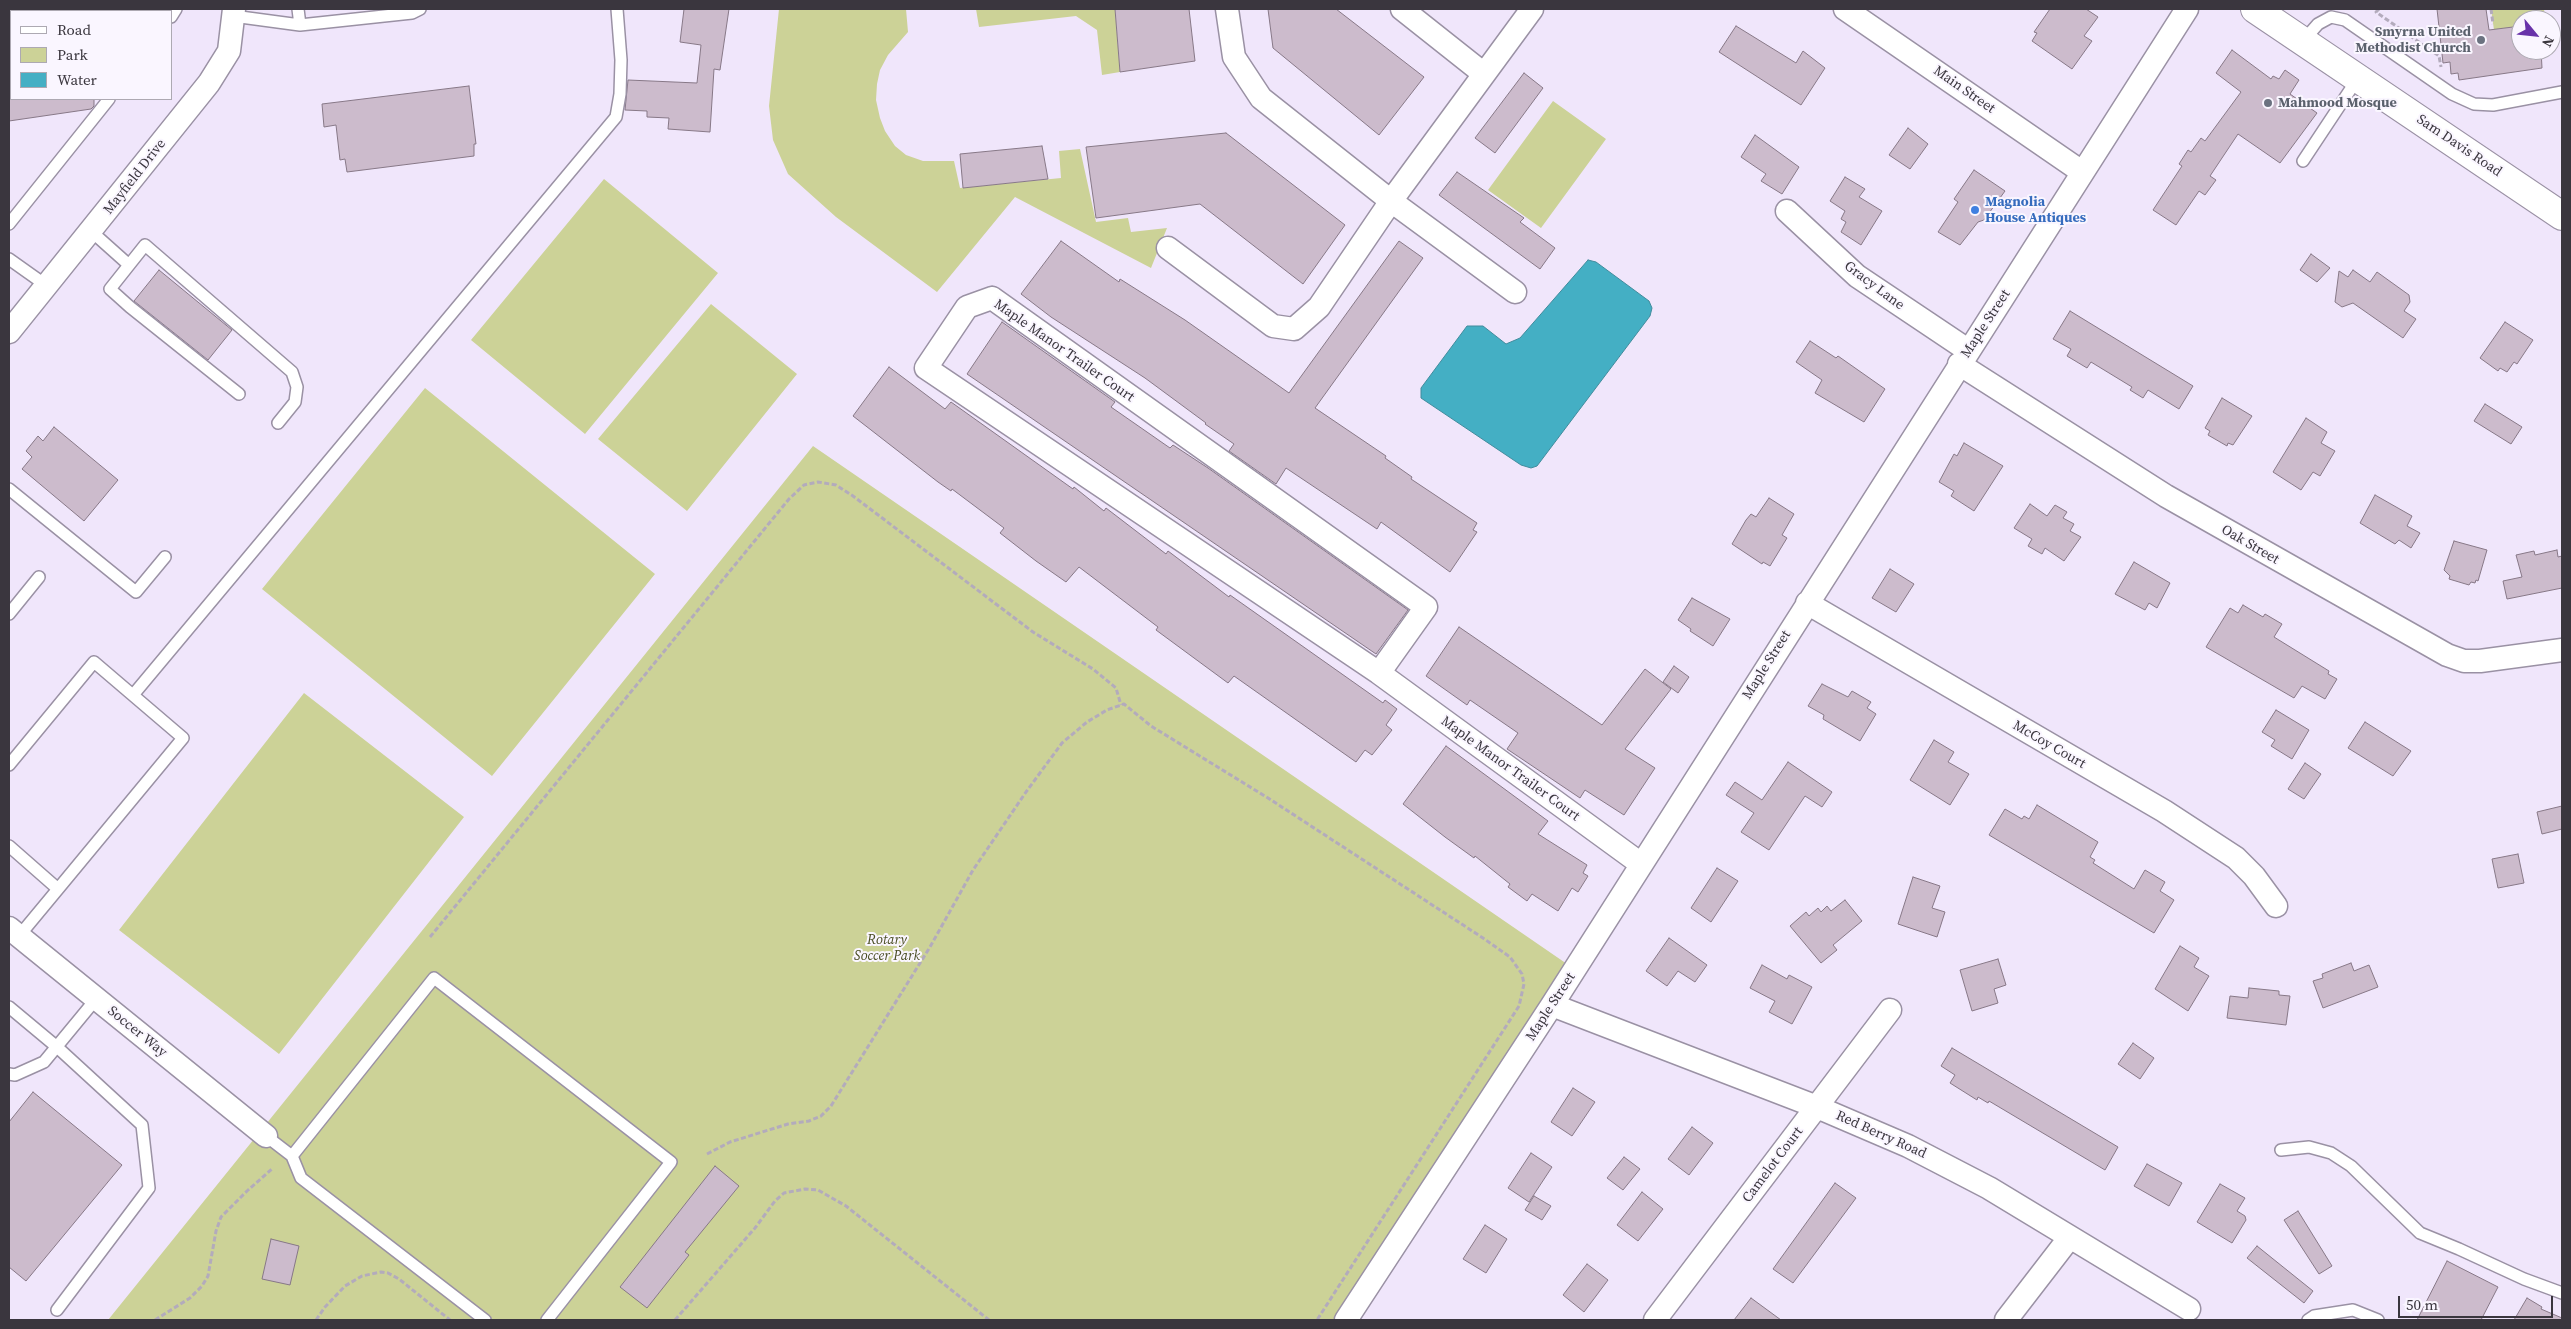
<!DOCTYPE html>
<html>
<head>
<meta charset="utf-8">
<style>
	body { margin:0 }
	#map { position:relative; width:2571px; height:1329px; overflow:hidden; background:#f0e6fb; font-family:"Source Serif 4",serif }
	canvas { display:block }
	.frame { position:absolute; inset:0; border:10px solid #3a363e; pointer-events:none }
	.legend { position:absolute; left:10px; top:10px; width:162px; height:90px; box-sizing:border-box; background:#faf6ff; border:1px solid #ada9b2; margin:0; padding:6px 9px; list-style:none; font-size:15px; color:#3a363e }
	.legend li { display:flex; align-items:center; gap:10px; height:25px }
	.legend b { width:25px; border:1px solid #ada9b2 }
	.north { position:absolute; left:2511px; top:10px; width:50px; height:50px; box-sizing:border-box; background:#faf6ff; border:1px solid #ada9b2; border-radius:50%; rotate:118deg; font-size:14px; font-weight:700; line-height:20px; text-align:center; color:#3a363e }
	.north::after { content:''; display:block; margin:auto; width:18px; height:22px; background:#6832a9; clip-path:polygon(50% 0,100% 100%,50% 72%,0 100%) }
	.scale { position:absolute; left:2398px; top:1296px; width:155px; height:22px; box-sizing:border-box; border:2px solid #3a363e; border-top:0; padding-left:6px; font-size:15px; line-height:18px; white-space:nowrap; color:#3a363e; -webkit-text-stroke:4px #faf6ff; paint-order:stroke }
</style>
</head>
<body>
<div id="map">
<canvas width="2571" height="1329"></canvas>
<div class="frame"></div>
<ul class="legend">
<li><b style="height:6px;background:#fff"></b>Road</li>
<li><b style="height:14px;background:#ccd297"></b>Park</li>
<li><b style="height:14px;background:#44afc4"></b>Water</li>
</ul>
<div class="north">N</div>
<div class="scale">50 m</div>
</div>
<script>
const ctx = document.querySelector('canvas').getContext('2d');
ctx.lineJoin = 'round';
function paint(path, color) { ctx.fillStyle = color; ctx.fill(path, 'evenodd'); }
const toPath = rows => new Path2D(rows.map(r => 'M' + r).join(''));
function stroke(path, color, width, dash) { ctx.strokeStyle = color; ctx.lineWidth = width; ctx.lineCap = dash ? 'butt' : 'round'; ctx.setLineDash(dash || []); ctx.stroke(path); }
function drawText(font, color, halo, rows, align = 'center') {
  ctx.font = font + ' "Source Serif 4",serif'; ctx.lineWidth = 4; ctx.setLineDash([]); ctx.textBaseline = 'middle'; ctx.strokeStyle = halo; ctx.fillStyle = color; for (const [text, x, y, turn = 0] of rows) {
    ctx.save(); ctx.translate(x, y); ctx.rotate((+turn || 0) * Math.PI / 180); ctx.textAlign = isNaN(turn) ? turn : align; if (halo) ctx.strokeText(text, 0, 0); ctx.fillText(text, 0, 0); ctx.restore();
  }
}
paint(toPath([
	[779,9,906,9,908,32,888,55,880,70,877,84,876,100,880,118,885,131,895,146,906,155,923,161,954,161,960,188,1061,178,1059,151,1080,149,1096,222,1128,218,1131,232,1167,228,1151,268,1015,197,937,292,836,217,788,174,773,140,769,106],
	[976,9,1115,9,1120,72,1102,75,1097,30,1076,16,979,27],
	[2491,9,2544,9,2545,20,2521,20,2521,26,2494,30],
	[1553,101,1606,139,1541,228,1488,190],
	[604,179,718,273,585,434,471,340],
	[711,304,797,374,687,511,598,439],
	[425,388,655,574,492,776,262,589],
	[813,446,1567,964,1338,1320,108,1320],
	[304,693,464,817,279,1054,119,930]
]), '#ccd297');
const water = toPath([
	[1588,260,1596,262,1649,301,1652,308,1650,316,1537,466,1531,468,1521,465,1421,398,1421,388,1467,326,1483,326,1506,344,1520,338,1588,260]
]);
paint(water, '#44afc4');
stroke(water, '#418b9c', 1);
const building = toPath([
	[684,9,729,9,720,70,714,69,710,132,668,129,669,118,647,117,647,111,625,110,628,80,697,83,701,45,680,42,684,9],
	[1115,9,1189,9,1195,61,1120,72,1115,9],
	[1268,9,1336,9,1424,77,1379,135,1273,48,1268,9],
	[2050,9,2086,9,2098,17,2084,36,2092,41,2072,69,2032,41,2037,33,2034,32,2050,9],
	[2437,9,2486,9,2489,30,2521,26,2521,50,2541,50,2542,68,2459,80,2458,73,2451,74,2450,62,2443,63,2437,9],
	[1736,26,1796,63,1803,51,1825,68,1801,105,1719,52,1736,26],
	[2232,50,2271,79,2273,76,2279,79,2285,70,2299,80,2290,94,2317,113,2280,163,2238,134,2210,176,2216,180,2205,195,2199,191,2176,225,2153,210,2182,166,2179,164,2188,150,2191,152,2201,138,2205,141,2241,92,2216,73,2232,50],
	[1524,73,1543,88,1495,153,1475,138,1524,73],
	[469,86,476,144,474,144,474,156,347,172,345,159,340,160,336,125,324,127,322,104,469,86],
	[9,99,94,99,94,106,91,109,9,121,9,99],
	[1908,128,1928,144,1910,169,1889,155,1908,128],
	[1226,133,1345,225,1303,284,1200,204,1096,218,1086,147,1226,133],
	[1755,135,1799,167,1782,194,1761,181,1766,174,1741,157,1755,135],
	[1042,146,1048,179,963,188,960,154,1042,146],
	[1974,170,2005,191,1984,220,1978,222,1960,245,1938,232,1958,202,1954,199,1974,170],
	[1457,172,1524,218,1520,222,1555,248,1540,269,1439,195,1457,172],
	[1845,177,1865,189,1859,197,1882,211,1861,245,1841,232,1846,222,1841,219,1845,211,1830,201,1845,177],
	[1061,241,1119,282,1120,279,1185,320,1289,393,1399,241,1423,258,1315,408,1386,456,1385,458,1412,477,1411,479,1477,523,1473,530,1477,532,1450,572,1381,522,1377,529,1286,468,1276,484,1229,451,1234,444,1205,424,1206,423,1145,378,1051,317,1021,294,1061,241],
	[2311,254,2330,268,2317,282,2300,270,2311,254],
	[159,270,232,330,208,360,134,301,159,270],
	[2353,270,2370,282,2377,272,2409,295,2410,302,2404,311,2416,319,2403,338,2353,303,2342,307,2335,302,2339,271,2348,277,2353,270],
	[2070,311,2193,386,2179,409,2148,390,2143,398,2130,390,2132,387,2091,362,2087,368,2067,356,2071,349,2053,339,2070,311],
	[1002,322,1115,402,1111,407,1170,448,1173,445,1208,468,1408,610,1376,654,967,374,1002,322],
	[2505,322,2533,340,2517,364,2514,362,2507,372,2500,368,2498,371,2480,358,2505,322],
	[1810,341,1836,358,1838,356,1885,389,1864,422,1815,393,1822,380,1796,362,1810,341],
	[889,367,945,409,951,402,1073,489,1074,487,1104,511,1106,508,1166,554,1168,551,1229,597,1230,595,1383,703,1385,700,1397,709,1386,725,1392,730,1372,755,1365,750,1356,762,1234,676,1228,683,1156,630,1158,627,1079,567,1066,582,1036,561,1000,533,1004,528,952,489,951,491,938,482,853,416,889,367],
	[2222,398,2252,416,2233,445,2228,443,2227,446,2208,435,2210,431,2205,428,2222,398],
	[2485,404,2522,427,2511,444,2474,421,2485,404],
	[2306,418,2327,432,2321,443,2335,451,2320,476,2313,472,2301,490,2273,472,2306,418],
	[54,427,118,480,84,521,22,469,32,457,26,451,38,436,43,441,54,427],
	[1964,443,2003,466,1974,511,1951,496,1954,491,1939,482,1954,454,1957,456,1964,443],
	[2375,495,2412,516,2407,526,2420,533,2411,548,2399,540,2395,544,2360,523,2375,495],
	[1769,498,1794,514,1782,535,1787,538,1770,566,1763,562,1762,564,1732,544,1746,520,1751,514,1756,517,1769,498],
	[2030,504,2047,516,2055,505,2067,512,2063,518,2074,524,2070,531,2081,537,2064,561,2045,548,2042,554,2028,546,2032,539,2014,528,2030,504],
	[2454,541,2487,550,2478,581,2476,580,2475,583,2471,582,2469,585,2449,579,2450,576,2444,570,2454,541],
	[2557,550,2558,557,2562,556,2562,588,2507,599,2503,581,2522,577,2516,555,2534,551,2535,555,2557,550],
	[2134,562,2170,583,2157,608,2149,603,2145,610,2115,594,2134,562],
	[1890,569,1914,584,1896,612,1872,598,1890,569],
	[1692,598,1730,619,1713,646,1690,631,1691,629,1678,620,1692,598],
	[2243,605,2263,617,2265,614,2282,624,2274,637,2329,671,2328,674,2337,679,2325,699,2302,686,2294,698,2206,647,2230,608,2238,613,2243,605],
	[1459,627,1602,725,1645,669,1671,689,1625,749,1655,768,1624,815,1585,790,1580,798,1507,749,1518,733,1470,700,1467,705,1426,676,1459,627],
	[1674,666,1689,677,1678,693,1663,682,1674,666],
	[1822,684,1848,697,1852,691,1871,702,1867,708,1876,714,1860,741,1823,719,1824,715,1808,706,1822,684],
	[2276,710,2309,730,2292,759,2271,746,2275,740,2262,732,2276,710],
	[2365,722,2411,751,2393,776,2348,748,2365,722],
	[1934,740,1954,752,1948,762,1969,774,1950,805,1910,780,1934,740],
	[1446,746,1548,821,1538,834,1587,865,1583,873,1588,876,1578,892,1572,888,1558,911,1532,894,1527,901,1508,887,1510,884,1475,856,1474,858,1445,837,1403,804,1446,746],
	[1788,762,1832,792,1822,807,1805,796,1769,850,1741,832,1754,813,1726,795,1735,782,1762,800,1788,762],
	[2305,763,2321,774,2304,799,2288,789,2305,763],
	[2037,805,2098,842,2090,857,2095,860,2093,863,2134,889,2145,870,2165,882,2160,891,2174,900,2154,933,1989,835,2005,809,2022,819,2024,816,2029,819,2037,805],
	[2562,806,2562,829,2542,834,2537,812,2562,806],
	[2518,854,2524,883,2498,888,2492,859,2518,854],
	[1717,868,1738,881,1711,922,1691,908,1717,868],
	[1913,877,1940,886,1932,908,1945,912,1937,937,1898,924,1913,877],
	[1845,900,1862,921,1833,945,1837,950,1821,963,1790,926,1806,912,1809,916,1818,908,1821,912,1827,906,1831,911,1845,900],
	[1669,938,1707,965,1695,982,1678,971,1667,986,1646,971,1669,938],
	[2180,946,2199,958,2194,967,2209,976,2188,1011,2155,989,2180,946],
	[1998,959,2006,985,1994,989,1998,1003,1972,1011,1960,970,1998,959],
	[2351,963,2354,971,2369,965,2378,987,2323,1008,2313,981,2323,978,2322,974,2351,963],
	[1762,965,1787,979,1789,975,1812,987,1792,1024,1769,1012,1775,1001,1750,988,1762,965],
	[2249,988,2279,991,2279,995,2290,996,2286,1025,2227,1018,2230,996,2248,998,2249,988],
	[2133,1043,2154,1058,2140,1079,2118,1064,2133,1043],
	[1952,1048,2118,1147,2105,1170,1989,1101,1988,1103,1978,1097,1977,1100,1950,1083,1955,1075,1941,1066,1952,1048],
	[1573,1088,1595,1102,1572,1136,1551,1122,1573,1088],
	[33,1092,122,1165,26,1281,9,1267,9,1122,33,1092],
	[1692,1127,1713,1143,1689,1175,1668,1159,1692,1127],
	[1531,1153,1552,1167,1529,1202,1508,1188,1531,1153],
	[1624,1157,1640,1169,1623,1190,1607,1178,1624,1157],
	[2147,1164,2182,1183,2169,1206,2134,1186,2147,1164],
	[715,1166,739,1186,685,1252,689,1255,647,1308,620,1287,715,1166],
	[1835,1183,1856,1198,1793,1283,1773,1269,1835,1183],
	[2220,1184,2245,1198,2237,1211,2245,1216,2246,1220,2232,1243,2197,1222,2220,1184],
	[1642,1192,1663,1209,1638,1241,1617,1225,1642,1192],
	[1534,1196,1551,1206,1542,1220,1525,1210,1534,1196],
	[2298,1211,2332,1266,2319,1274,2284,1220,2298,1211],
	[1485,1225,1507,1239,1486,1273,1463,1259,1485,1225],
	[271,1239,299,1246,290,1285,262,1279,271,1239],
	[2257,1246,2313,1291,2304,1303,2247,1258,2257,1246],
	[2447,1261,2498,1287,2481,1320,2417,1320,2447,1261],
	[1587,1264,1608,1280,1584,1312,1563,1295,1587,1264],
	[1751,1298,1781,1320,1734,1320,1751,1298],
	[2527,1298,2542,1307,2541,1309,2562,1318,2562,1320,2514,1320,2527,1298]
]);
paint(building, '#cbc');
stroke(building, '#877887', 1);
const service = toPath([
	[298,9,300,25],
	[233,16,300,25,412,13,420,9],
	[171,17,176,9],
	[2303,41,2318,24,2331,17,2345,20,2452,94,2474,104,2493,105,2562,92],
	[2303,161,2358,78],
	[9,224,109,99],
	[91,231,129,265],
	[9,259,47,286],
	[239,394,130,307,110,289,145,245,292,372,297,387,295,402,278,423],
	[9,489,136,592,165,557],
	[9,614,39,577],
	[133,695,616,117,620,94,621,60,617,9],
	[9,765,94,662,183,738,58,889],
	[9,846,58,889,19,936],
	[9,1007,57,1047,142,1125,149,1188,57,1310],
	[9,1074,15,1075,44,1062,96,999],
	[266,1136,292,1156,301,1178,485,1320],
	[2281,1150,2309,1147,2331,1153,2351,1166,2420,1233,2459,1249,2524,1279,2562,1293],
	[292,1156,434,978,671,1162,547,1320],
	[2308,1320,2314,1316,2353,1310,2378,1320]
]);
const minor = toPath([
	[1227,9,1234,57,1261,98,1391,201,1515,292],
	[1402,9,1484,74],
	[1845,9,2082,172],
	[1787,211,1857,276,1969,351],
	[1168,248,1273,326,1294,329,1319,307,1391,201,1532,9],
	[992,298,1426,607,1379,673,926,368,967,307,992,298],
	[9,332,209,83,229,51,234,9],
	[1959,364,2166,496,2447,655,2464,661,2480,661,2562,650],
	[1807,603,2164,811,2236,858,2254,876,2276,906],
	[1379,673,1641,864],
	[9,928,266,1136],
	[1552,1005,1817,1107,1908,1146,1989,1188,2189,1309],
	[1346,1320,1552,1005,2187,9],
	[1655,1320,1890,1010],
	[2006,1320,2070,1237]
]);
const tertiary = toPath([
	[2255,9,2562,216]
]);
stroke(service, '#9a91a4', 14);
stroke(minor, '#9a91a4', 25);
stroke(tertiary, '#9a91a4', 30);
stroke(toPath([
	[2379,9,2376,12,2439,56,2441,67],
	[2491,9,2493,24],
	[430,937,789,499,804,485,818,482,836,485,853,496,1033,632,1093,669,1116,688,1121,705],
	[707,1154,730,1142,788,1124,809,1121,821,1116,831,1106,930,947,973,870,1026,792,1062,743,1087,722,1107,710,1124,704,1151,726,1268,798,1483,938,1510,957,1522,974,1524,984,1519,1006,1317,1320],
	[155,1320,190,1298,202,1286,208,1276,216,1231,221,1217,247,1191,273,1168],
	[316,1320,325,1307,345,1286,362,1276,381,1272,388,1273,399,1279,450,1320],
	[675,1320,755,1228,775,1201,784,1193,805,1189,818,1190,846,1206,989,1320]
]), '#b3abbc', 3, [5, 2.5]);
stroke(service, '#fff', 11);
stroke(minor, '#fff', 22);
stroke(tertiary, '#fff', 28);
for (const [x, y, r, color] of [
	[2481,40,5,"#6b7280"],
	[2268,103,5,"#6b7280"],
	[1975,210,5,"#3f7fe0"]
]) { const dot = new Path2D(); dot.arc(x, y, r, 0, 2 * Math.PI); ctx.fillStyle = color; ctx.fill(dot); stroke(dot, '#faf6ff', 2); }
drawText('bold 14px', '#5b616d', '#faf6ff', [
	["Smyrna United",2471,32],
	["Methodist Church",2471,48],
	["Mahmood Mosque",2278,103,"left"]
], 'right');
drawText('14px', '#3a363e', '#faf6ff', [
	["Main Street",1964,90,35],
	["Sam Davis Road",2459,146,34],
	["Mayfield Drive",135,177,-52],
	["Gracy Lane",1874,286,37],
	["Maple Street",1986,324,-57],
	["Maple Manor Trailer Court",1064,351,35],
	["Oak Street",2250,545,30],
	["Maple Street",1767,665,-58],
	["McCoy Court",2049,745,30],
	["Maple Manor Trailer Court",1510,769,36],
	["Maple Street",1551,1007,-57],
	["Soccer Way",137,1032,39],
	["Red Berry Road",1881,1135,24],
	["Camelot Court",1773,1165,-53]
]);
drawText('bold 14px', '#366cbe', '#faf6ff', [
	["Magnolia",1985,202],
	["House Antiques",1985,218]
], 'left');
drawText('italic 14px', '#494d23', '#faf6ff', [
	["Rotary",887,940],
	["Soccer Park",887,956]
]);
</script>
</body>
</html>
